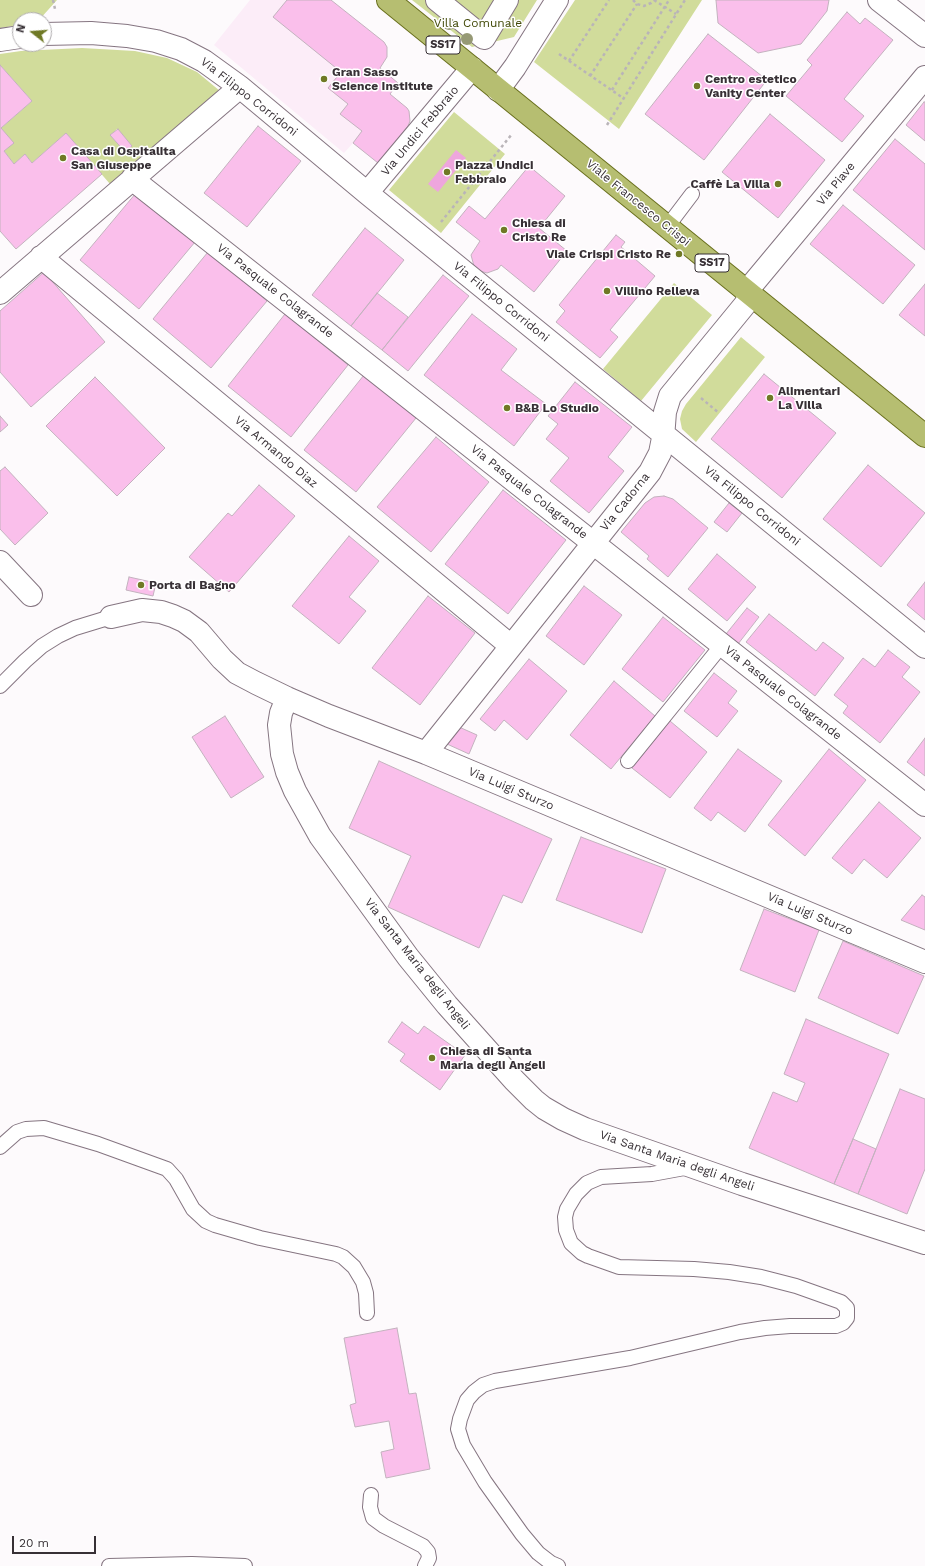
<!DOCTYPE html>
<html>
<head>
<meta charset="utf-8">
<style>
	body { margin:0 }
	#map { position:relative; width:925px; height:1566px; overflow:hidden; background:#fdfafc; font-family:"Work Sans",sans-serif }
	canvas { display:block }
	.north { position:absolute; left:12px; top:12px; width:40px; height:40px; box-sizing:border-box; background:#fff; border:1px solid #afacae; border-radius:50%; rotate:287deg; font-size:11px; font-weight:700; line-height:16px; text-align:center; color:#373035 }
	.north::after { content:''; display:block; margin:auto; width:14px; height:18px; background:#6f7925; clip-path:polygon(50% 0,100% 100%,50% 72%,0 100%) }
	.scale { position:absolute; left:12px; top:1536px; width:84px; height:18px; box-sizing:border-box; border:2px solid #373035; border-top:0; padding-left:5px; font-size:12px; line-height:14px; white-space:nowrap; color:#373035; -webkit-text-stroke:3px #fff; paint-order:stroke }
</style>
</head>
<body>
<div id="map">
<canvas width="925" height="1566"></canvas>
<div class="north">N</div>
<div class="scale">20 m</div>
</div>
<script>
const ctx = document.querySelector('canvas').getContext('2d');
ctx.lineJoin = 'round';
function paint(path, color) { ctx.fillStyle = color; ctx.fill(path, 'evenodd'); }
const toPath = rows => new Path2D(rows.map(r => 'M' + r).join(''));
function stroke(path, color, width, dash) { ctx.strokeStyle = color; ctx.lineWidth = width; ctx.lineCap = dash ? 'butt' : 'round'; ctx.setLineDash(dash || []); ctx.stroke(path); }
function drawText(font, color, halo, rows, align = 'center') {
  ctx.font = font + ' "Work Sans",sans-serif'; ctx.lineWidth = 3; ctx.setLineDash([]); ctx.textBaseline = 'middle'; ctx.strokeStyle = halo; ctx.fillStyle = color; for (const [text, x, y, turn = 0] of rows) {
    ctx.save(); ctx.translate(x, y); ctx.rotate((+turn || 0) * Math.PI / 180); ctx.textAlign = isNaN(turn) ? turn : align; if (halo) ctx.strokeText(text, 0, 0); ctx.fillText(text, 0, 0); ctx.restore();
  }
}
paint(toPath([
	[250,0,331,0,387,47,387,57,380,68,398,83,390,94,407,108,409,111,410,121,408,126,378,163,353,143,344,153,214,45]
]), '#fcedf8');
paint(toPath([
	[0,0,57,0,39,20,20,20,20,25,0,28],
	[412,0,537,0,514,37,472,47],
	[575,0,702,0,619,129,534,62],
	[82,48,135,51,167,58,197,72,220,91,110,184,66,133,32,163,25,154,14,164,4,151,13,143,1,128,32,101,0,65,0,54,21,51],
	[117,129,132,146,125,152,111,135],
	[454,112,505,154,441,233,389,190],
	[674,283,712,315,641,401,603,369],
	[741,337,765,357,696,442,682,429,680,419,682,411,686,404]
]), '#d1dc9b');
paint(toPath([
	[456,150,466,158,438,192,428,184]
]), '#eea6dd');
const building = toPath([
	[287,0,331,0,384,42,387,47,387,57,380,68,398,83,390,94,407,108,409,111,410,121,408,126,378,163,353,143,362,131,340,114,348,104,328,88,341,72,273,17,287,0],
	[716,0,829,0,827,11,801,44,758,53,718,23,716,0],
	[847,12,860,24,865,18,893,40,844,99,864,116,842,142,786,96,812,65,807,60,847,12],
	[708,34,767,80,704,160,645,114,708,34],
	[0,65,32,101,1,128,14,143,4,151,14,164,25,154,32,163,66,133,102,174,16,249,0,231,0,65],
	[924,102,925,102,925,141,906,125,924,102],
	[770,114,825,160,778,218,722,172,770,114],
	[258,126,301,161,247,227,204,193,258,126],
	[118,129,132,146,125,152,110,135,118,129],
	[895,139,925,164,925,250,853,190,895,139],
	[529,166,565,196,539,228,567,251,534,292,501,265,498,269,487,273,477,270,474,266,471,255,480,241,456,222,469,206,485,219,529,166],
	[136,193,195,242,139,309,80,260,136,193],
	[843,205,915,265,883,304,810,244,843,205],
	[365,228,404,260,351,326,312,295,365,228],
	[616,235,625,242,621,247,655,276,610,330,618,337,600,358,556,322,565,311,559,305,616,235],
	[208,252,267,301,211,368,153,319,208,252],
	[44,272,105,342,31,407,0,372,0,311,44,272],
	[443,275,469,296,408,371,382,350,443,275],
	[925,284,925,336,899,315,925,284],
	[377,293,408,317,382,350,351,326,377,293],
	[285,314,348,365,291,437,228,386,285,314],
	[472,314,517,349,501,370,546,404,514,446,424,375,472,314],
	[764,374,836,433,782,498,711,439,764,374],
	[364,375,416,418,356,492,304,450,364,375],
	[95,377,165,448,117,496,46,426,95,377],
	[575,382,632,427,608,457,624,471,589,513,550,481,569,458,546,439,558,424,548,416,575,382],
	[0,416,8,425,0,432,0,416],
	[436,437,489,482,431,552,377,507,436,437],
	[868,465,925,513,881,567,823,519,868,465],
	[5,467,48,513,15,545,0,529,0,471,5,467],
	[259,485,295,516,229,592,189,557,228,513,232,516,259,485],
	[503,490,566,540,508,614,445,564,503,490],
	[664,496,673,499,708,528,668,577,647,559,649,556,621,532,645,503,654,497,664,496],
	[729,503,742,513,727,532,714,522,729,503],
	[349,536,379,561,349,597,366,611,339,644,292,606,349,536],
	[717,554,756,587,727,621,688,589,717,554],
	[129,577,156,583,153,596,126,590,129,577],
	[925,582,925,620,907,605,925,582],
	[584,586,622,615,584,665,546,636,584,586],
	[428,596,475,633,420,705,372,668,428,596],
	[747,608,759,617,738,644,726,634,747,608],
	[769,614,816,651,823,642,844,658,815,696,746,642,769,614],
	[663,617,705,650,663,702,622,669,663,617],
	[888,650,910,667,902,677,920,692,880,743,843,713,848,706,834,695,863,658,875,667,888,650],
	[529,659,567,691,527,740,504,720,495,731,480,719,529,659],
	[714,673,737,691,728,703,738,711,717,737,684,711,714,673],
	[614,681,655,716,611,769,570,735,614,681],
	[225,716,264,777,231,798,192,737,225,716],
	[670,721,707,752,670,798,632,768,670,721],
	[459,727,477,735,469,754,447,744,459,727],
	[925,738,925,776,907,762,925,738],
	[738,749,782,781,745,832,718,812,711,821,694,808,738,749],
	[829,749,866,780,805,856,768,825,829,749],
	[379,761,552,839,522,903,503,895,479,948,388,907,411,856,349,828,379,761],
	[879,802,921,838,887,878,864,859,852,874,832,858,879,802],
	[581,837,666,869,642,933,556,900,581,837],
	[922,895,925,897,925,930,901,920,922,895],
	[764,909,819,930,795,992,740,970,764,909],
	[843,941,924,976,898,1034,818,998,843,941],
	[806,1019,889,1054,834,1184,749,1148,773,1092,797,1102,805,1083,784,1074,806,1019],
	[402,1022,418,1034,424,1026,465,1055,440,1090,400,1061,405,1054,388,1042,402,1022],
	[900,1089,925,1099,925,1169,907,1214,858,1194,900,1089],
	[853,1139,876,1149,858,1194,834,1184,853,1139],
	[397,1328,409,1394,416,1393,430,1469,386,1478,381,1452,394,1449,389,1421,355,1427,350,1405,356,1403,344,1338,397,1328]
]);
paint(building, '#fabfeb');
stroke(building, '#c3b2be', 1);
const lane = toPath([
	[667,227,692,194],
	[0,686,25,661,42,646,58,636,75,628,111,617],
	[628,761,722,645],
	[0,1147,17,1132,26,1129,44,1128,98,1144,167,1169,176,1179,193,1209,206,1221,215,1225,260,1238,336,1254,343,1257,354,1267,363,1282,366,1293,367,1313],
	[371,1495,370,1507,373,1518,384,1526,423,1546,428,1552,429,1558,425,1566],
	[109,1566,192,1564,245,1566],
	[558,1566,551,1563,538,1553,522,1534,485,1482,463,1445,458,1429,460,1419,467,1400,474,1392,483,1385,495,1381,630,1358,740,1332,765,1328,790,1326,836,1326,843,1323,847,1318,847,1308,841,1302,796,1286,761,1277,729,1272,694,1269,619,1267,588,1256,582,1253,571,1243,566,1230,565,1217,567,1209,576,1194,587,1183,601,1177,652,1174,690,1167]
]);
const street = toPath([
	[437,0,484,38,507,0],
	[879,0,925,36],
	[44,34,91,33,127,36,156,41,181,49,204,61,240,87,367,193,925,647],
	[0,40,20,37],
	[132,179,925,805],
	[367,193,472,68],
	[41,257,511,646],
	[746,292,925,77],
	[0,293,240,87],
	[0,562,31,595],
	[111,617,142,610,161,612,173,616,184,621,199,632,222,659,237,673,256,683,287,698,329,716,426,753,925,962],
	[287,698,281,713,279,725,282,754,287,772,295,791,320,836,408,957,447,1005,514,1080,534,1100,544,1108,563,1119,585,1129,742,1184,925,1243],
	[426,753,650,472,660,453,663,438,665,412,670,396,752,296]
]);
const secondary = toPath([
	[498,90,515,67,557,0]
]);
const primary = toPath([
	[388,0,925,436]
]);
stroke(lane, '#857581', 16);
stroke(street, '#857581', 24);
stroke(secondary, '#857581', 24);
stroke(primary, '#6a701e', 24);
stroke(toPath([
	[53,0,55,9],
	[633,0,637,4,644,6,651,3,654,0],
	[654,0,676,14],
	[559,54,623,98],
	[569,61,609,0],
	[590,76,637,4],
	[612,90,669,0],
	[607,125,685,0],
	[441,222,512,134],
	[701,398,719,413]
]), '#b9b4b8', 2.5, [3, 3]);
stroke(lane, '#fff', 14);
stroke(street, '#fff', 22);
stroke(secondary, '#fff', 22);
stroke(primary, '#b6be71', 22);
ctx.fillStyle = '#969975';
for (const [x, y] of [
	[449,24],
	[467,39]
]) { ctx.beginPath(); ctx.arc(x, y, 6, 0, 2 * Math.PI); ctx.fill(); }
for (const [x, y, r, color] of [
	[324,79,4,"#6f7925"],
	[697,86,4,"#6f7925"],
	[63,158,4,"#6f7925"],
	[447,172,4,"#6f7925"],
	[778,184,4,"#6f7925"],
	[504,230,4,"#6f7925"],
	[679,254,4,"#6f7925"],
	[607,291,4,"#6f7925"],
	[770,398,4,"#6f7925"],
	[507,408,4,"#6f7925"],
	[141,585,4,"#6f7925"],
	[432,1058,4,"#6f7925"]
]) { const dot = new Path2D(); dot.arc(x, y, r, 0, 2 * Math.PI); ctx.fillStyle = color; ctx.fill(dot); stroke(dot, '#fff', 1.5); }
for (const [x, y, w] of [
	[443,45,34],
	[712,263,34]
]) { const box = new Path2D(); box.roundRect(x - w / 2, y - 9, w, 18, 3); ctx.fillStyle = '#fff'; ctx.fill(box); stroke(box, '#373035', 1); }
drawText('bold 11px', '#373035', null, [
	["SS17",443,45],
	["SS17",712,263]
]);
drawText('12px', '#414907', '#fff', [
	["Villa Comunale",478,23]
]);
drawText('bold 12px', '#373035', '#fff', [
	["Gran Sasso",332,72],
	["Science Institute",332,86],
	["Centro estetico",705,79],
	["Vanity Center",705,93],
	["Casa di Ospitalita",71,151],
	["San Giuseppe",71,165],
	["Piazza Undici",455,165],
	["Febbraio",455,179],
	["Caffè La Villa",770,184,"right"],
	["Chiesa di",512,223],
	["Cristo Re",512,237],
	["Viale Crispi Cristo Re",671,254,"right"],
	["Villino Relleva",615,291],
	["Alimentari",778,391],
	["La Villa",778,405],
	["B&B Lo Studio",515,408],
	["Porta di Bagno",149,585],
	["Chiesa di Santa",440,1051],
	["Maria degli Angeli",440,1065]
], 'left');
drawText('12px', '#373035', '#fff', [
	["Via Filippo Corridoni",249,97,38],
	["Via Undici Febbraio",420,131,-50],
	["Via Piave",836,184,-50],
	["Viale Francesco Crispi",638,203,39],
	["Via Pasquale Colagrande",275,291,38],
	["Via Filippo Corridoni",501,302,39],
	["Via Armando Diaz",276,452,40],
	["Via Pasquale Colagrande",529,492,38],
	["Via Cadorna",625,502,-51],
	["Via Filippo Corridoni",752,506,39],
	["Via Pasquale Colagrande",783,693,38],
	["Via Luigi Sturzo",511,789,23],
	["Via Luigi Sturzo",810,914,23],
	["Via Santa Maria degli Angeli",417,964,52],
	["Via Santa Maria degli Angeli",677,1161,19]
]);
</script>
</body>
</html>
